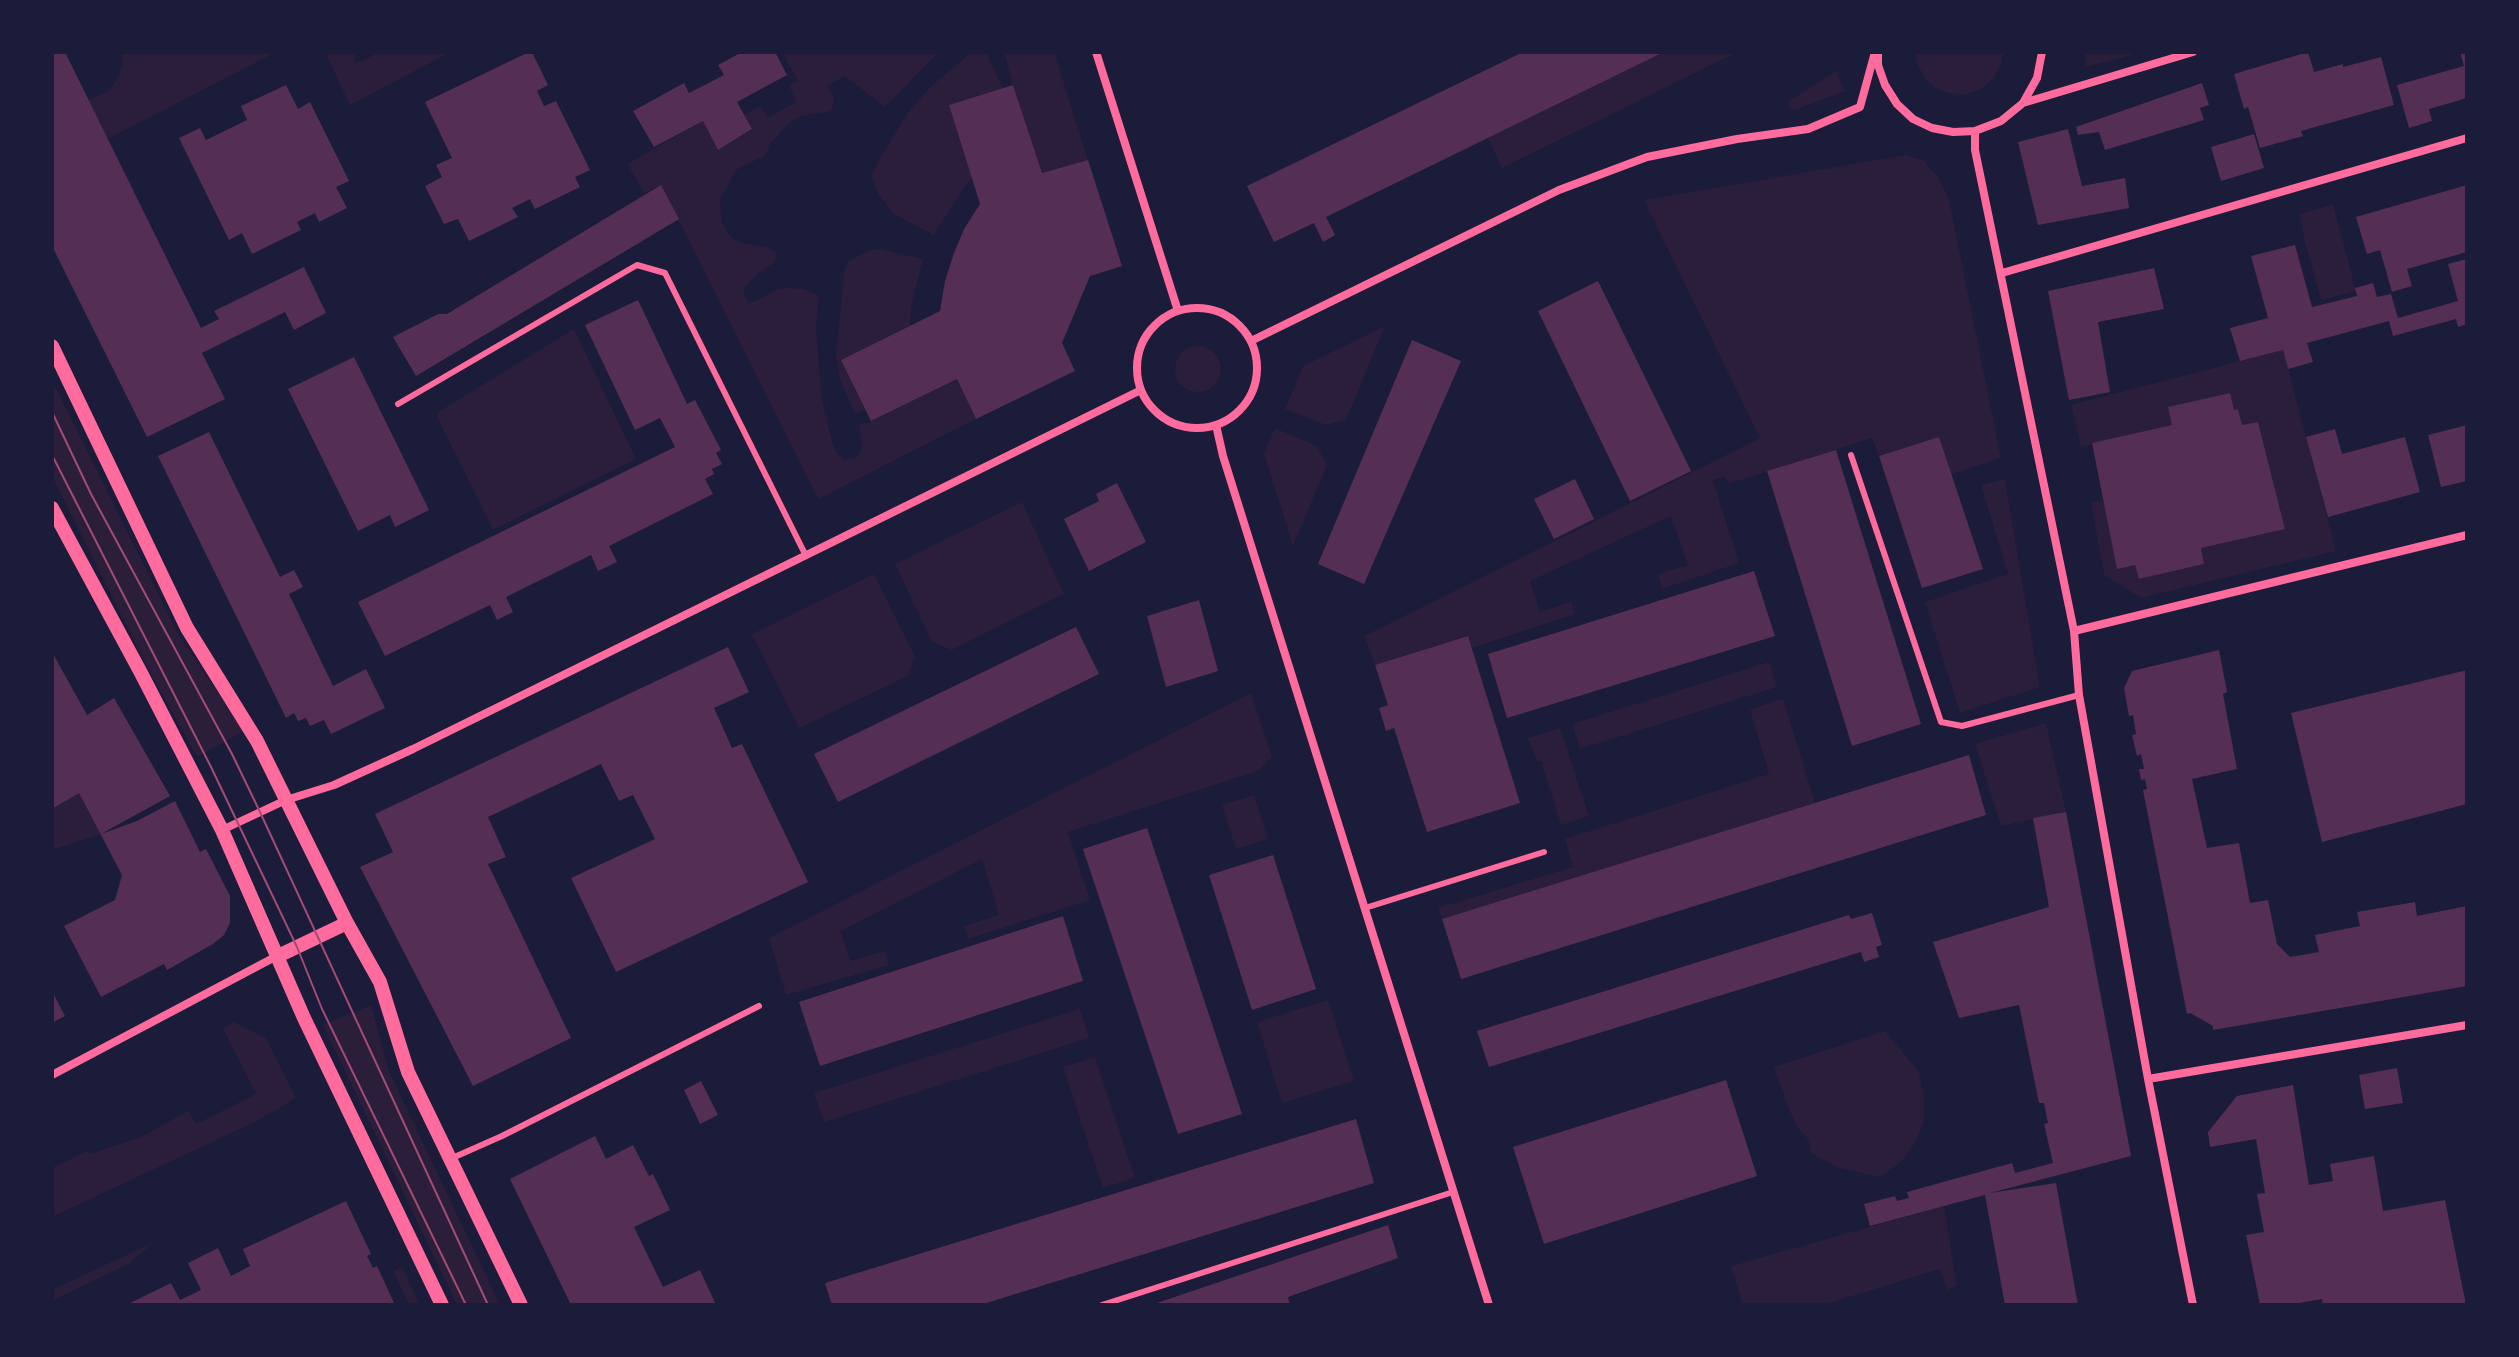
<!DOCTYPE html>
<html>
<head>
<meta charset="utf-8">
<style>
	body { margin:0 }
	#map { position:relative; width:2519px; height:1357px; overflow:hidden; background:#1b1b3a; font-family:Inter,sans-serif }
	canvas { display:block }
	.frame { position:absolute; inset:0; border:54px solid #1b1b3a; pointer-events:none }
</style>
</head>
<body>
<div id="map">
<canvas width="2519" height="1357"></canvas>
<div class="frame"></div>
</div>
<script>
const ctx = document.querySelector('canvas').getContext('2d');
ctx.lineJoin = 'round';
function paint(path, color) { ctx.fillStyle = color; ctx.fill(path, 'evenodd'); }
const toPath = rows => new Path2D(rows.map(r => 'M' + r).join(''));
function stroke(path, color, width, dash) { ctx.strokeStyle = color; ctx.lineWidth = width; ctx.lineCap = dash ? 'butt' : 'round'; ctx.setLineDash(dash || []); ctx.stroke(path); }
paint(toPath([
	[121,52,276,52,108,139,88,100,110,90,117,80,123,64],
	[325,52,354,52,355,64,380,52,451,52,350,105],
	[782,52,939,52,885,107,845,76,827,86,835,100,831,111,801,116,788,124,770,144,766,155,736,170,721,198,720,208,722,222,729,235,740,243,767,247,776,253,775,262,757,274,745,286,744,296,748,301,754,302,778,289,788,288,804,289,819,296,816,330,822,400,831,438,836,452,844,460,856,458,860,453,862,446,859,425,872,421,957,379,976,419,818,499,661,185,645,193,627,164,703,121,718,150,752,130,744,114,761,106,767,118,796,102,789,85,798,81],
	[972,52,986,52,1003,88,949,105,972,178,960,193,934,235,894,214,878,194,872,176,881,156,908,113,930,87],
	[1004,52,1054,52,1088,160,1042,173,1013,85],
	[1664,52,1738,52,1502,168,1488,138],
	[1916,52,2002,52,2002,62,1994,78,1981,89,1964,95,1948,93,1935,88,1924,77,1917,63],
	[2086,52,2144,52,2085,67],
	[1836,71,1845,91,1795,110,1790,109,1788,106,1789,101],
	[1906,155,1923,160,1938,177,1949,199,2001,458,1951,474,1939,437,1879,456,1872,438,1728,484,1725,476,1713,480,1739,563,1662,589,1658,574,1688,565,1671,516,1530,581,1540,612,1571,602,1575,614,1472,648,1467,636,1375,665,1364,636,1760,438,1644,200],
	[2333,204,2356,291,2321,300,2305,242,2300,214],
	[879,249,923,259,912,302,910,326,841,360,865,409,855,415,840,379,836,357,844,271,849,261,868,251],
	[1385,326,1346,420,1326,425,1285,409,1303,366],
	[574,329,636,459,493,530,438,419,438,412],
	'1175 369a23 23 0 1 1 46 0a23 23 0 1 1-46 0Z',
	[2283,350,2336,551,2141,598,2104,575,2091,502,2105,501,2135,565,2139,579,2204,564,2201,548,2285,528,2258,422,2242,425,2238,409,2234,410,2230,393,2169,407,2172,425,2081,447,2071,405],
	[52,380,178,634,244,731,197,757,143,659,52,476],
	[1275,428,1317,446,1327,465,1293,546,1264,454],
	[2005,479,2040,687,1960,713,1925,602,2008,574,1981,485],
	[1022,502,1064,594,952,650,932,642,895,564],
	[874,574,915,657,908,676,799,728,752,634],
	[1769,662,1777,687,1580,749,1572,724],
	[1251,693,1272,757,1258,771,1068,832,1090,900,968,939,964,926,999,915,982,859,841,931,850,961,885,951,889,965,786,995,769,938],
	[1783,698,1815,803,1442,919,1438,908,1573,867,1565,839,1769,774,1750,710],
	[2046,723,2066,812,2001,826,1975,744],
	[1560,728,1589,816,1561,825,1541,761,1537,762,1528,738],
	[79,793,101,834,52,850,52,809],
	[1254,795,1268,839,1236,849,1222,805],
	[1328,1000,1354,1081,1282,1103,1257,1022],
	[371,1005,389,1071,500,1305,457,1305,323,1025],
	[1080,1009,1089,1038,824,1122,814,1093],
	[234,1022,266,1038,296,1098,257,1121,52,1217,52,1168,87,1151,90,1154,141,1137,188,1111,196,1124,256,1094,223,1029],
	[1885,1031,1919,1072,1924,1098,1924,1121,1915,1143,1904,1159,1881,1177,1838,1168,1811,1153,1808,1139,1798,1128,1790,1112,1774,1067],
	[1095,1057,1135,1178,1103,1188,1063,1067],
	[1944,1206,1957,1286,1947,1290,1940,1269,1823,1305,1743,1305,1731,1266],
	[154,1242,130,1263,52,1301,52,1290],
	[402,1266,420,1305,409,1305,393,1271]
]), '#2a1e3b');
paint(toPath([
	[52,52,65,52,201,328,219,319,214,311,304,267,326,313,294,330,285,312,202,353,225,399,147,437,52,246],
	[529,52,532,52,548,85,537,91,544,106,556,101,590,170,575,177,580,187,535,209,530,199,512,208,518,217,469,241,458,219,444,224,425,186,442,177,436,165,452,158,425,102],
	[742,52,775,52,787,75,737,102,752,129,718,150,703,121,654,147,633,111,684,83,689,93,724,75,718,65],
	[1523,52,1664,52,1326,217,1335,235,1323,242,1314,223,1274,242,1247,186],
	[2308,52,2314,72,2343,64,2343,67,2381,57,2394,105,2301,131,2303,136,2260,148,2248,107,2244,109,2234,74],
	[2460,52,2467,52,2467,98,2429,109,2432,121,2409,128,2397,85,2464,66],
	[2202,83,2209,105,2200,108,2204,120,2105,150,2099,132,2078,135,2076,127],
	[286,85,298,109,310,102,349,181,336,187,347,208,319,222,315,213,297,222,301,230,252,254,242,233,229,240,179,138,200,128,206,140,247,120,241,106],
	[1013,85,1042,173,1088,160,1122,266,1090,276,1062,343,1075,371,976,419,957,379,871,421,841,360,940,311,945,281,954,253,964,229,980,204,949,105],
	[2068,129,2082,186,2125,178,2129,208,2038,225,2018,142],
	[2254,134,2264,168,2221,181,2211,147],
	[661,185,679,219,416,376,393,337,438,314,447,314],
	[2467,185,2467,252,2407,269,2412,286,2392,292,2380,250,2367,254,2356,217],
	[2295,245,2312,307,2357,296,2355,288,2373,283,2377,297,2391,294,2398,318,2458,301,2448,264,2467,259,2467,324,2458,327,2456,319,2393,336,2389,321,2307,343,2313,362,2288,369,2283,350,2240,361,2230,328,2268,318,2251,256],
	[2154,268,2164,309,2098,322,2110,392,2069,400,2048,291],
	[1598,281,1691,471,1630,501,1538,311],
	[638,300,687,404,695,400,721,450,716,453,722,464,712,469,714,474,705,479,713,494,609,546,617,562,598,571,591,555,506,597,513,612,497,620,490,605,385,656,358,602,675,447,660,418,635,430,585,325],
	[1412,340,1461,361,1364,584,1318,564],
	[354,357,429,510,395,527,390,515,358,531,288,389],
	[2230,393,2234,410,2238,409,2242,425,2258,422,2285,529,2201,548,2204,564,2139,579,2135,565,2117,569,2092,443,2172,425,2168,407],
	[2467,425,2467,481,2441,487,2428,435],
	[2335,429,2342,454,2405,437,2420,492,2328,517,2306,437],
	[209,432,280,577,294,570,303,587,289,594,333,686,366,669,385,708,331,734,324,720,310,726,306,718,298,721,294,713,286,718,158,456],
	[1939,437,1983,569,1922,588,1879,456],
	[1836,450,1921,724,1852,746,1767,471],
	[1575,479,1594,519,1554,539,1534,499],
	[1117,483,1146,542,1089,571,1064,519,1099,501,1096,494],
	[1754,571,1775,636,1507,718,1488,654],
	[1199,600,1218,671,1166,687,1147,616],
	[1076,627,1099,674,838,802,814,754],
	[1468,636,1520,803,1427,832,1394,728,1386,731,1379,708,1388,705,1375,665],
	[728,647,749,692,714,708,732,748,742,744,808,882,616,972,571,878,655,839,633,795,619,801,601,764,488,817,506,857,488,864,571,1038,473,1086,360,867,393,852,375,814],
	[2219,650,2227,692,2223,694,2237,769,2192,779,2207,848,2239,843,2250,903,2268,900,2277,944,2290,957,2319,952,2315,935,2360,926,2357,912,2415,902,2417,916,2467,906,2467,986,2213,1030,2213,1026,2190,1013,2187,1014,2143,790,2147,789,2145,779,2141,780,2139,769,2144,769,2141,754,2137,756,2132,735,2136,734,2133,715,2129,716,2124,688,2132,671],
	[52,652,87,715,114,698,170,796,101,834,137,821,175,801,200,852,206,849,230,896,230,923,224,935,213,944,167,970,164,964,101,997,64,926,115,900,122,875,79,793,52,809],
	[2467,670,2467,804,2322,842,2291,713],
	[1969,755,1986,815,1461,979,1442,919],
	[2066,812,2131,1156,1990,1193,2056,1183,2078,1305,2005,1305,1985,1195,1870,1226,1864,1204,1895,1196,1897,1201,1909,1198,1907,1192,2012,1163,2015,1173,2053,1163,2044,1124,2048,1123,2044,1103,2039,1103,2019,1005,1959,1018,1933,942,2049,907,2033,818],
	[1147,828,1242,1114,1178,1134,1083,849],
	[1273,855,1316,989,1252,1010,1209,875],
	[1872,913,1882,945,1876,947,1879,957,1864,962,1861,952,1489,1067,1477,1031,1849,915,1851,919],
	[1063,916,1083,981,820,1066,799,1002],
	[52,991,65,1016,52,1023],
	[2397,1068,2403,1103,2365,1109,2359,1075],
	[1726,1080,1757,1176,1544,1244,1513,1147],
	[701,1081,718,1115,700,1124,684,1090],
	[2293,1085,2309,1185,2333,1181,2330,1164,2374,1156,2383,1211,2445,1200,2466,1305,2323,1305,2322,1299,2288,1305,2260,1305,2246,1235,2264,1232,2257,1194,2265,1193,2256,1139,2210,1147,2208,1132,2237,1096],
	[1356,1119,1374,1183,980,1305,832,1305,825,1283],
	[595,1136,606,1159,633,1145,649,1176,653,1174,670,1210,634,1227,663,1287,700,1270,716,1305,571,1305,510,1179],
	[346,1201,371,1254,367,1256,373,1268,377,1266,395,1305,126,1305,171,1283,180,1300,201,1290,188,1263,218,1248,231,1276,250,1266,243,1249],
	[1388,1225,1398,1258,1288,1297,1290,1305,1151,1305]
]), '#542f53');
stroke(toPath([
	[398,404,637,265,665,273,806,556],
	[1851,455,1941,722,1962,726,2079,695],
	[1365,908,1544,852],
	[450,1159,502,1136,759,1006],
	[1102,1305,1453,1192]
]), '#ff6b9d', 6);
stroke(toPath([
	[1096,52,1178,311],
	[1878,53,1878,65,1885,85,1897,104,1913,119,1932,128,1953,132,1975,131,2001,121,2023,103,2037,78,2042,52],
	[2023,103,2193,52],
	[1975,131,1975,150,2074,631,2079,695,2148,1079,2193,1305],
	[2002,273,2467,138],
	'1137 368a60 60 0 1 1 120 0a60 60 0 1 1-120 0Z',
	[1251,341,1559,190,1647,157,1737,139,1808,129,1860,107,1875,52],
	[1216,425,1223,456,1489,1305],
	[2074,631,2467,535],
	[222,830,286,800,334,785,413,749,1141,390],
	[52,1075,277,956],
	[2148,1079,2467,1025]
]), '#ff6b9d', 8);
stroke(toPath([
	[52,346,187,628,257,741,347,923,380,982,408,1072,521,1305],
	[52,508,141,673,222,830,304,1018,442,1305],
	[278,956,347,923]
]), '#ff6b9d', 14);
stroke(toPath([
	[52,412,91,494,232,754,260,812,488,1305],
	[52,455,211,767,297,947,322,1009,466,1305]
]), '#a44b75', 2);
</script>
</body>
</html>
